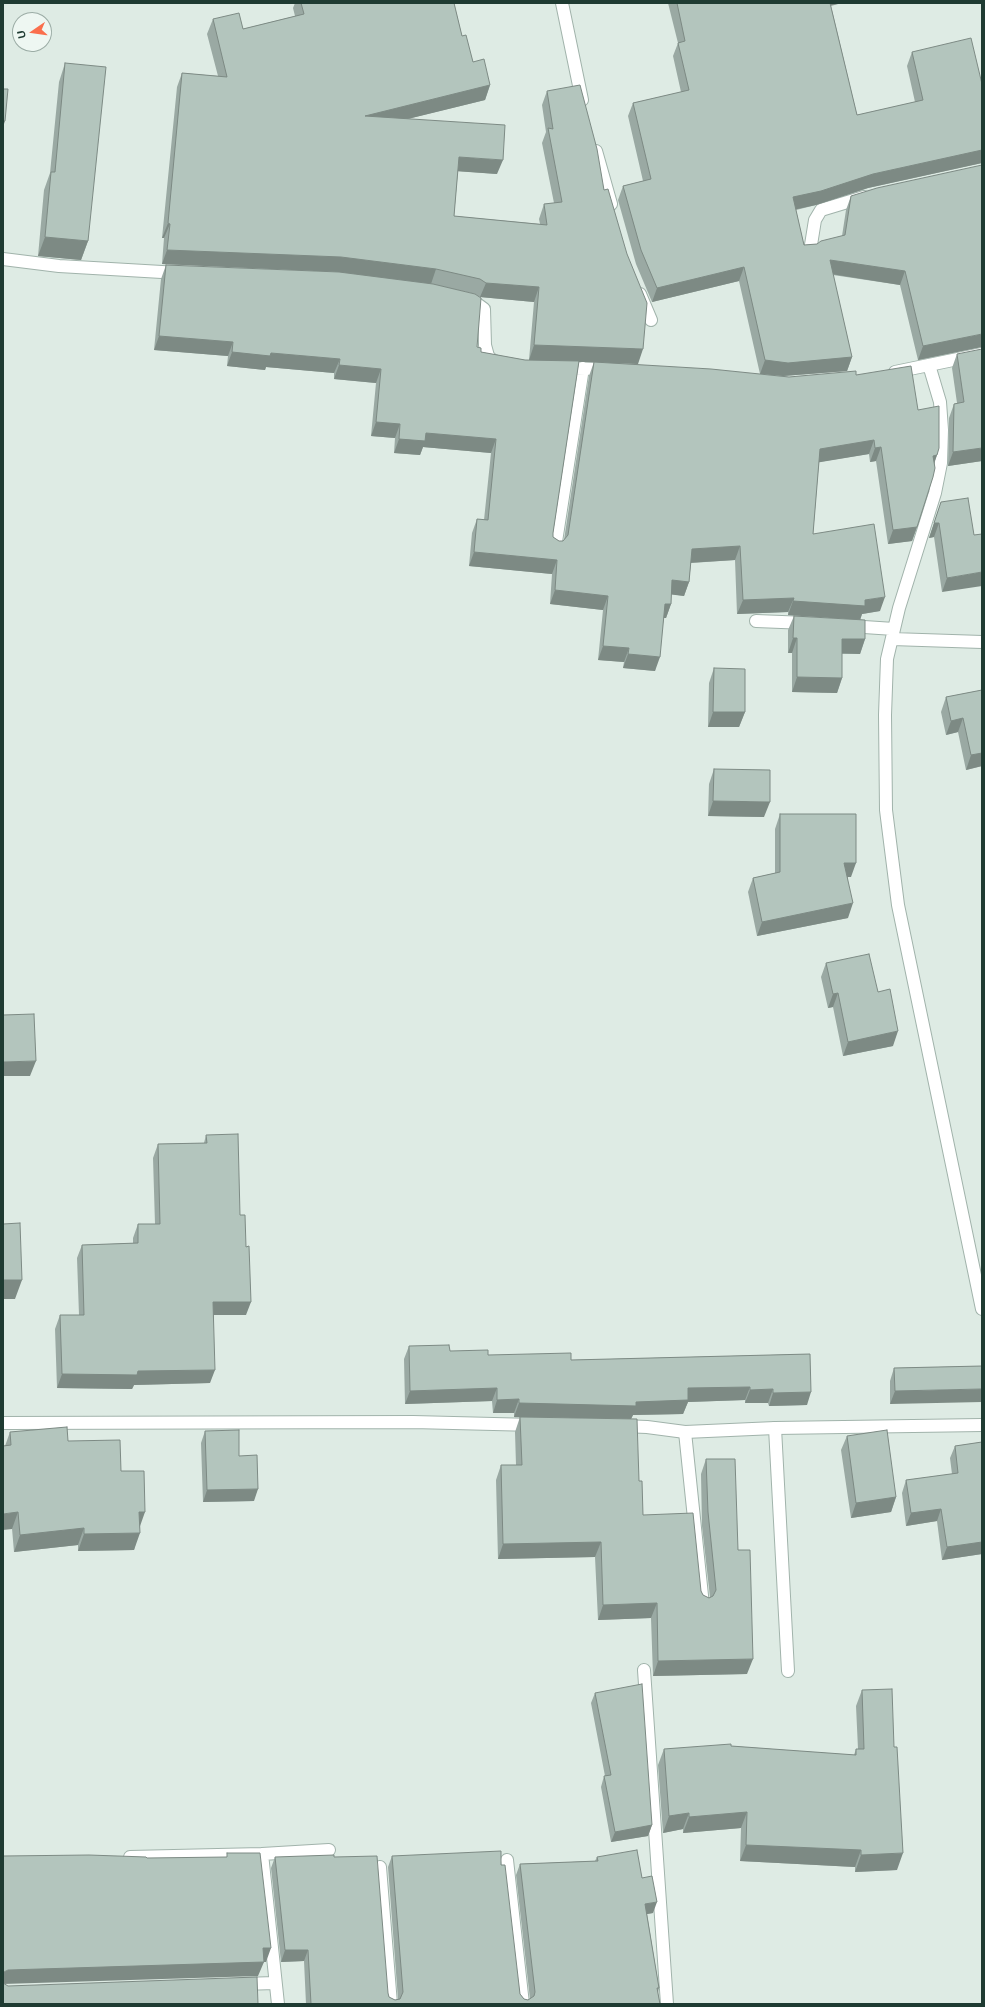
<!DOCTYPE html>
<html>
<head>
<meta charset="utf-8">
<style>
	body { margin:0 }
	#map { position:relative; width:985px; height:2007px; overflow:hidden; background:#deebe4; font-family:Arial,sans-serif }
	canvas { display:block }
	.frame { position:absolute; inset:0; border:4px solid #1f3b32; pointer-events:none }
	.north { position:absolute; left:12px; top:12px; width:40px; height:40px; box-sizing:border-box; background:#eef7f2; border:1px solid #9baca5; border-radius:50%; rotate:257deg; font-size:11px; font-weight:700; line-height:16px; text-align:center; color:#1f3b32 }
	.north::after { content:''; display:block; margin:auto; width:14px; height:18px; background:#fa6f4d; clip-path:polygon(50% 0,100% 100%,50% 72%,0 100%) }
</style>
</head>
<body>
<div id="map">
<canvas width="985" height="2007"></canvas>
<div class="frame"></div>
<div class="north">U</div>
</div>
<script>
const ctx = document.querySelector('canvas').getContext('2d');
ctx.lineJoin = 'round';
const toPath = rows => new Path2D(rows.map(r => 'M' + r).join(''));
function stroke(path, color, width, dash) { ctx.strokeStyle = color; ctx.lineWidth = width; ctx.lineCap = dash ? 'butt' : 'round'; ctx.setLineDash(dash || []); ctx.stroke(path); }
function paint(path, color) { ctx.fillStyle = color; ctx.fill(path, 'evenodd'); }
const service = toPath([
	[562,3,582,100],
	[596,151,611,204],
	[640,294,651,320]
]);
const minor = toPath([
	[810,251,815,220,821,210,864,197],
	[3,259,59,266,179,273],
	[466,300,473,301,484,309,485,345,488,356,492,360,499,363],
	[929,365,940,402,942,430,941,463,935,493,899,608,887,659,885,715,886,810,898,905,982,1309],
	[563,368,608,369],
	[895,372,982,354],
	[555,548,583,368],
	[756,621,807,623],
	[849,626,894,629],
	[892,639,982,642],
	[775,1428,788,1671],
	[685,1432,703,1605],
	[644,1670,667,2004],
	[262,1854,329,1850],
	[130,1857,262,1854,278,2004],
	[507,1860,523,2004],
	[380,1867,391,2004],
	[242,1984,275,1983]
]);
const tertiary = toPath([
	[3,1423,413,1422,534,1425],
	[622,1426,647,1427,685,1432,775,1428,982,1425]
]);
stroke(service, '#a1b3ab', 14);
stroke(minor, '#a1b3ab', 14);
stroke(tertiary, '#a1b3ab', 14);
stroke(service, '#fff', 12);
stroke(minor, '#fff', 12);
stroke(tertiary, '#fff', 12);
paint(toPath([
	[295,3,454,3,462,36,473,62,490,85,485,100,407,119,497,174,458,171,454,216,540,224,539,219,544,204,554,203,542,143,546,132,542,105,547,91,604,190,638,364,604,362,789,377,856,375,918,410,937,455,934,464,917,527,912,541,888,544,876,461,870,462,869,454,819,462,813,534,880,611,862,614,860,620,788,615,788,612,737,614,735,560,691,563,689,582,684,596,671,594,671,604,666,618,664,618,655,671,623,668,624,662,598,660,603,610,550,604,552,574,469,566,472,533,477,519,484,520,491,453,423,447,420,455,394,453,395,438,371,436,376,383,334,379,334,373,266,367,265,370,227,366,228,356,154,350,161,279,166,265,477,347,481,352,525,360,570,361,529,360,534,302,480,297,475,294,431,284,336,272,162,264,164,238,162,238,177,87,182,73,218,76,207,34,213,19,243,29,295,16,293,8],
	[579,362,594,362,589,376,564,540,563,541,559,541,553,537,553,533],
	[668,3,842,3,831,6,857,115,915,102,907,66,912,52,982,84,982,163,868,188,816,205,796,210,804,245,817,244,842,236,846,210,851,196,980,347,918,360,900,285,833,275,852,357,847,371,783,376,760,374,739,281,652,302,636,264,618,200,623,186,643,181,628,116,633,103,681,92,673,56,678,43],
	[65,63,88,241,81,260,38,256,44,190,50,173,59,82],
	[957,354,982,461,948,466,949,418,954,404,957,403,952,368],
	[941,502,974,535,942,592,934,537,929,538],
	[794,616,865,639,860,654,842,654,842,678,837,693,792,692,792,653,788,653,788,630],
	[714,668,745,712,739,727,708,727,709,683],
	[982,690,982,766,966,770,958,732,946,735,941,712,946,697],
	[714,769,764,817,708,816,709,784],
	[780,814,851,877,848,877,848,918,757,936,748,892,753,878,775,873,775,829],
	[826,963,878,992,893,1046,843,1056,833,1007,828,1008,821,977],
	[206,1135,240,1215,246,1315,214,1315,210,1383,134,1385,132,1389,57,1388,55,1329,60,1315,79,1315,77,1258,82,1245,133,1243,133,1238,138,1224,155,1224,153,1158,158,1144,204,1143],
	[409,1346,450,1351,488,1355,571,1360,810,1354,807,1405,769,1406,768,1403,745,1403,745,1400,688,1402,683,1414,633,1415,631,1419,514,1417,514,1413,493,1413,492,1401,405,1404,404,1359],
	[982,1366,890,1404,890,1381,894,1368],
	[520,1417,639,1481,643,1515,701,1591,703,1595,709,1598,710,1597,702,1526,701,1474,706,1459,738,1550,747,1674,653,1676,651,1618,598,1620,595,1557,498,1559,496,1480,501,1465,516,1465,515,1432],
	[205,1431,239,1456,254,1501,203,1502,201,1443],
	[10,1432,68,1441,121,1471,140,1526,134,1550,78,1551,78,1545,14,1552,5,1446],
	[847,1436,896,1497,891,1512,851,1518,841,1450],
	[982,1442,982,1554,942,1560,937,1521,906,1526,902,1493,906,1480,952,1474,950,1458,955,1446],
	[862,1690,897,1870,855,1872,855,1867,740,1861,741,1828,683,1833,683,1829,663,1833,658,1765,664,1749,731,1746,854,1755,856,1749,858,1749,856,1706],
	[595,1693,652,1825,648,1836,611,1842,601,1787,604,1776,605,1776,591,1703],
	[392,1856,501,1865,520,1994,524,1999,528,2000,530,1999,516,1875,520,1864,595,1861,597,1857,642,1878,653,1913,647,1914,659,1988,658,1993,660,2004,306,2004,304,1961,281,1962,271,1868,275,1857,334,1857,389,1997,395,2000,398,1999,388,1867]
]), '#9aa9a3');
paint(toPath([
	[825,3,842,3,823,7],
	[490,85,485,100,359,131,365,116],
	[3,121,5,121,3,127],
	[982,150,982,163,868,188,816,205,788,211,793,197,873,174],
	[459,157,503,160,497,174,454,171],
	[168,223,170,224,164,238,162,238],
	[45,237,88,241,81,260,38,256],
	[167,250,341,257,436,269,431,284,336,272,162,264],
	[830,260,905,271,900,285,825,273],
	[744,267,739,281,652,302,657,288],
	[486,283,539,287,534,302,480,297],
	[982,334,982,347,918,360,923,346],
	[159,336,233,342,228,356,154,350],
	[534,345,643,349,638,364,529,360],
	[232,352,271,353,340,359,334,373,266,367,265,370,227,366],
	[852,357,847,371,783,376,760,374,765,360],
	[339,365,381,369,376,383,334,379],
	[376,422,400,424,395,438,371,436],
	[426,433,496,439,491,453,423,447,420,455,394,453,399,439],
	[874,440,869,454,815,463,820,449],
	[881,447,876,461,870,462,875,448],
	[982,448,982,461,948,466,953,452],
	[937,455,932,469,933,456],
	[934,523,939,523,934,537,929,538],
	[917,527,912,541,888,544,893,530],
	[740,546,735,560,687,563,692,549],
	[474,552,557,560,552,574,469,566],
	[982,572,982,586,942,592,947,578],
	[672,580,689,582,684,596,667,594],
	[555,590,608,596,603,610,550,604],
	[885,597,880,611,862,614,860,620,788,615,793,601,865,600],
	[794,598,788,612,737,614,743,600],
	[665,604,671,604,666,618,660,618],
	[793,638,797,638,792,653,788,653],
	[842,639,865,639,860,654,837,653],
	[603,646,629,648,624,662,598,660],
	[628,654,660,657,655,671,623,668],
	[797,677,842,678,837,693,792,692],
	[713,712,745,712,739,727,708,727],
	[963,718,958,732,946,735,951,721],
	[982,753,982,766,966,770,971,755],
	[713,801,770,802,764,817,708,816],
	[844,863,856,863,851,877,839,877],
	[853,903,848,918,757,936,762,922],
	[838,993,833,1007,828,1008,833,994],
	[898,1031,893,1046,843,1056,848,1042],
	[36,1061,30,1076,3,1076,3,1062],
	[3,1280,22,1280,15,1299,3,1299],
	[213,1302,251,1302,246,1315,208,1315],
	[215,1370,210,1383,134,1385,132,1389,57,1388,62,1374,138,1371],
	[750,1387,745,1400,688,1402,683,1414,633,1415,631,1419,514,1417,519,1403,636,1402,688,1388],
	[497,1388,492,1401,405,1404,410,1391],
	[773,1389,768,1403,745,1403,750,1390],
	[982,1389,982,1402,890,1404,895,1391],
	[811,1392,807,1405,769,1406,773,1393],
	[519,1399,514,1413,493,1413,497,1400],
	[258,1489,254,1501,203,1502,207,1490],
	[896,1497,891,1512,851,1518,856,1503],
	[941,1509,937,1521,906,1526,911,1513],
	[18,1512,12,1529,3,1530,3,1514],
	[139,1512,145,1512,139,1529],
	[84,1528,78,1545,14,1552,20,1535],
	[140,1533,134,1550,78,1551,84,1534],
	[601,1542,595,1557,498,1559,503,1544],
	[982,1542,982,1554,942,1560,947,1547],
	[657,1603,651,1618,598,1620,603,1605],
	[753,1659,747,1674,653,1676,658,1661],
	[747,1812,741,1828,683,1833,689,1817],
	[689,1813,683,1829,663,1833,669,1816],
	[652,1825,648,1836,611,1842,615,1832],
	[746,1845,861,1850,855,1867,740,1861],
	[903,1853,897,1870,855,1872,861,1855],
	[657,1902,653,1913,641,1915,645,1904],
	[263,1948,271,1948,266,1962,264,1962,258,1976,3,1984,3,1973,4,1972,8,1970],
	[285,1950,308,1950,304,1961,281,1962]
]), '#7d8a84');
const building = toPath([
	[301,3,454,3,462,36,466,35,473,62,484,59,490,85,365,116,505,125,503,160,459,157,454,216,547,225,544,204,562,202,548,128,553,129,547,91,580,85,597,149,604,190,608,189,627,254,647,303,643,349,534,345,539,287,486,283,480,279,436,269,341,257,167,250,170,224,168,223,182,73,227,77,213,19,239,13,243,29,304,14,301,3],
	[677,3,830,3,857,115,923,100,912,52,971,38,982,84,982,150,873,174,821,191,793,197,804,245,817,244,821,241,845,235,851,196,877,188,982,165,982,334,923,346,905,271,830,260,852,357,788,363,765,360,744,267,657,288,641,250,623,186,651,179,633,103,689,90,678,43,685,41,677,3],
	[65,63,106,67,88,241,45,237,51,172,55,172,65,63],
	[3,89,8,89,5,121,3,121,3,89],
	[166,265,339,272,433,284,475,294,481,298,477,347,481,348,481,352,525,360,579,361,553,533,553,537,559,541,563,541,568,535,594,362,711,369,789,377,856,371,856,375,911,366,918,410,939,406,939,448,937,455,933,456,935,468,933,477,917,527,893,530,881,447,875,448,874,440,820,449,813,534,874,524,885,597,865,600,865,606,793,601,794,598,743,600,740,546,692,549,689,582,672,580,671,604,665,604,660,657,628,654,629,648,603,646,608,596,555,590,557,560,474,552,477,519,488,520,496,439,426,433,425,441,399,439,400,424,376,422,381,369,339,365,340,359,271,353,270,356,232,352,233,342,159,336,166,265],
	[982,349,982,448,953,452,954,404,964,402,957,354,982,349],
	[968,498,974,535,982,534,982,572,947,578,939,523,934,523,941,502,968,498],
	[794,616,865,620,865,639,842,639,842,678,797,677,797,638,793,638,794,616],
	[714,668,745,669,745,712,713,712,714,668],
	[982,690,982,753,971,755,963,718,951,721,946,697,982,690],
	[714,769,770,770,770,802,713,801,714,769],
	[780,814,856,814,856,863,844,863,853,903,762,922,753,878,780,872,780,814],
	[869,954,878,992,890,989,898,1031,848,1042,838,993,833,994,826,963,869,954],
	[34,1014,36,1061,3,1062,3,1015,34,1014],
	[238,1134,240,1215,245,1215,246,1247,249,1246,251,1302,213,1302,215,1370,138,1371,137,1375,62,1374,60,1315,84,1315,82,1245,138,1243,138,1224,160,1224,158,1144,207,1143,206,1135,238,1134],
	[20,1223,22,1280,3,1280,3,1224,20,1223],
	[449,1345,450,1351,488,1350,488,1355,571,1353,571,1360,810,1354,811,1392,773,1393,773,1389,750,1390,750,1387,688,1388,688,1400,636,1402,636,1406,519,1403,519,1399,497,1400,497,1388,410,1391,409,1346,449,1345],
	[982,1366,982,1389,895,1391,894,1368,982,1366],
	[520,1417,637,1419,639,1481,642,1481,643,1515,693,1513,701,1591,703,1595,709,1598,713,1596,716,1590,708,1512,706,1459,735,1459,738,1550,750,1550,753,1659,658,1661,657,1603,603,1605,601,1542,503,1544,501,1465,522,1465,520,1417],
	[67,1427,68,1441,120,1440,121,1471,144,1471,145,1512,139,1512,140,1533,84,1534,84,1528,20,1535,18,1512,3,1514,3,1446,11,1445,10,1432,67,1427],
	[239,1430,239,1456,257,1455,258,1489,207,1490,205,1431,239,1430],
	[887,1430,896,1497,856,1503,847,1436,887,1430],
	[982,1442,982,1542,947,1547,941,1509,911,1513,906,1480,958,1473,955,1446,982,1442],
	[642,1684,652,1825,615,1832,604,1776,611,1775,595,1693,642,1684],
	[892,1689,894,1747,897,1747,903,1853,861,1855,861,1850,746,1845,747,1812,689,1817,689,1813,669,1816,664,1749,731,1744,731,1746,856,1755,856,1749,864,1749,862,1690,892,1689],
	[637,1850,642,1878,652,1876,657,1902,645,1904,659,1988,657,1988,660,2004,311,2004,308,1950,285,1950,275,1857,334,1855,334,1857,377,1856,388,1993,389,1997,395,2000,400,1999,403,1992,392,1856,501,1851,501,1865,505,1865,520,1994,524,1999,528,2000,534,1996,535,1992,520,1864,598,1861,597,1857,637,1850],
	[227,1853,260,1853,271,1948,263,1948,264,1962,8,1970,4,1972,3,1973,3,1856,89,1855,146,1857,147,1858,227,1857,227,1853],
	[257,1977,258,2004,3,2004,3,1983,8,1986,257,1977]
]);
paint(building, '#b3c5bd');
stroke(building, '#7d8a84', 1);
</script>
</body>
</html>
